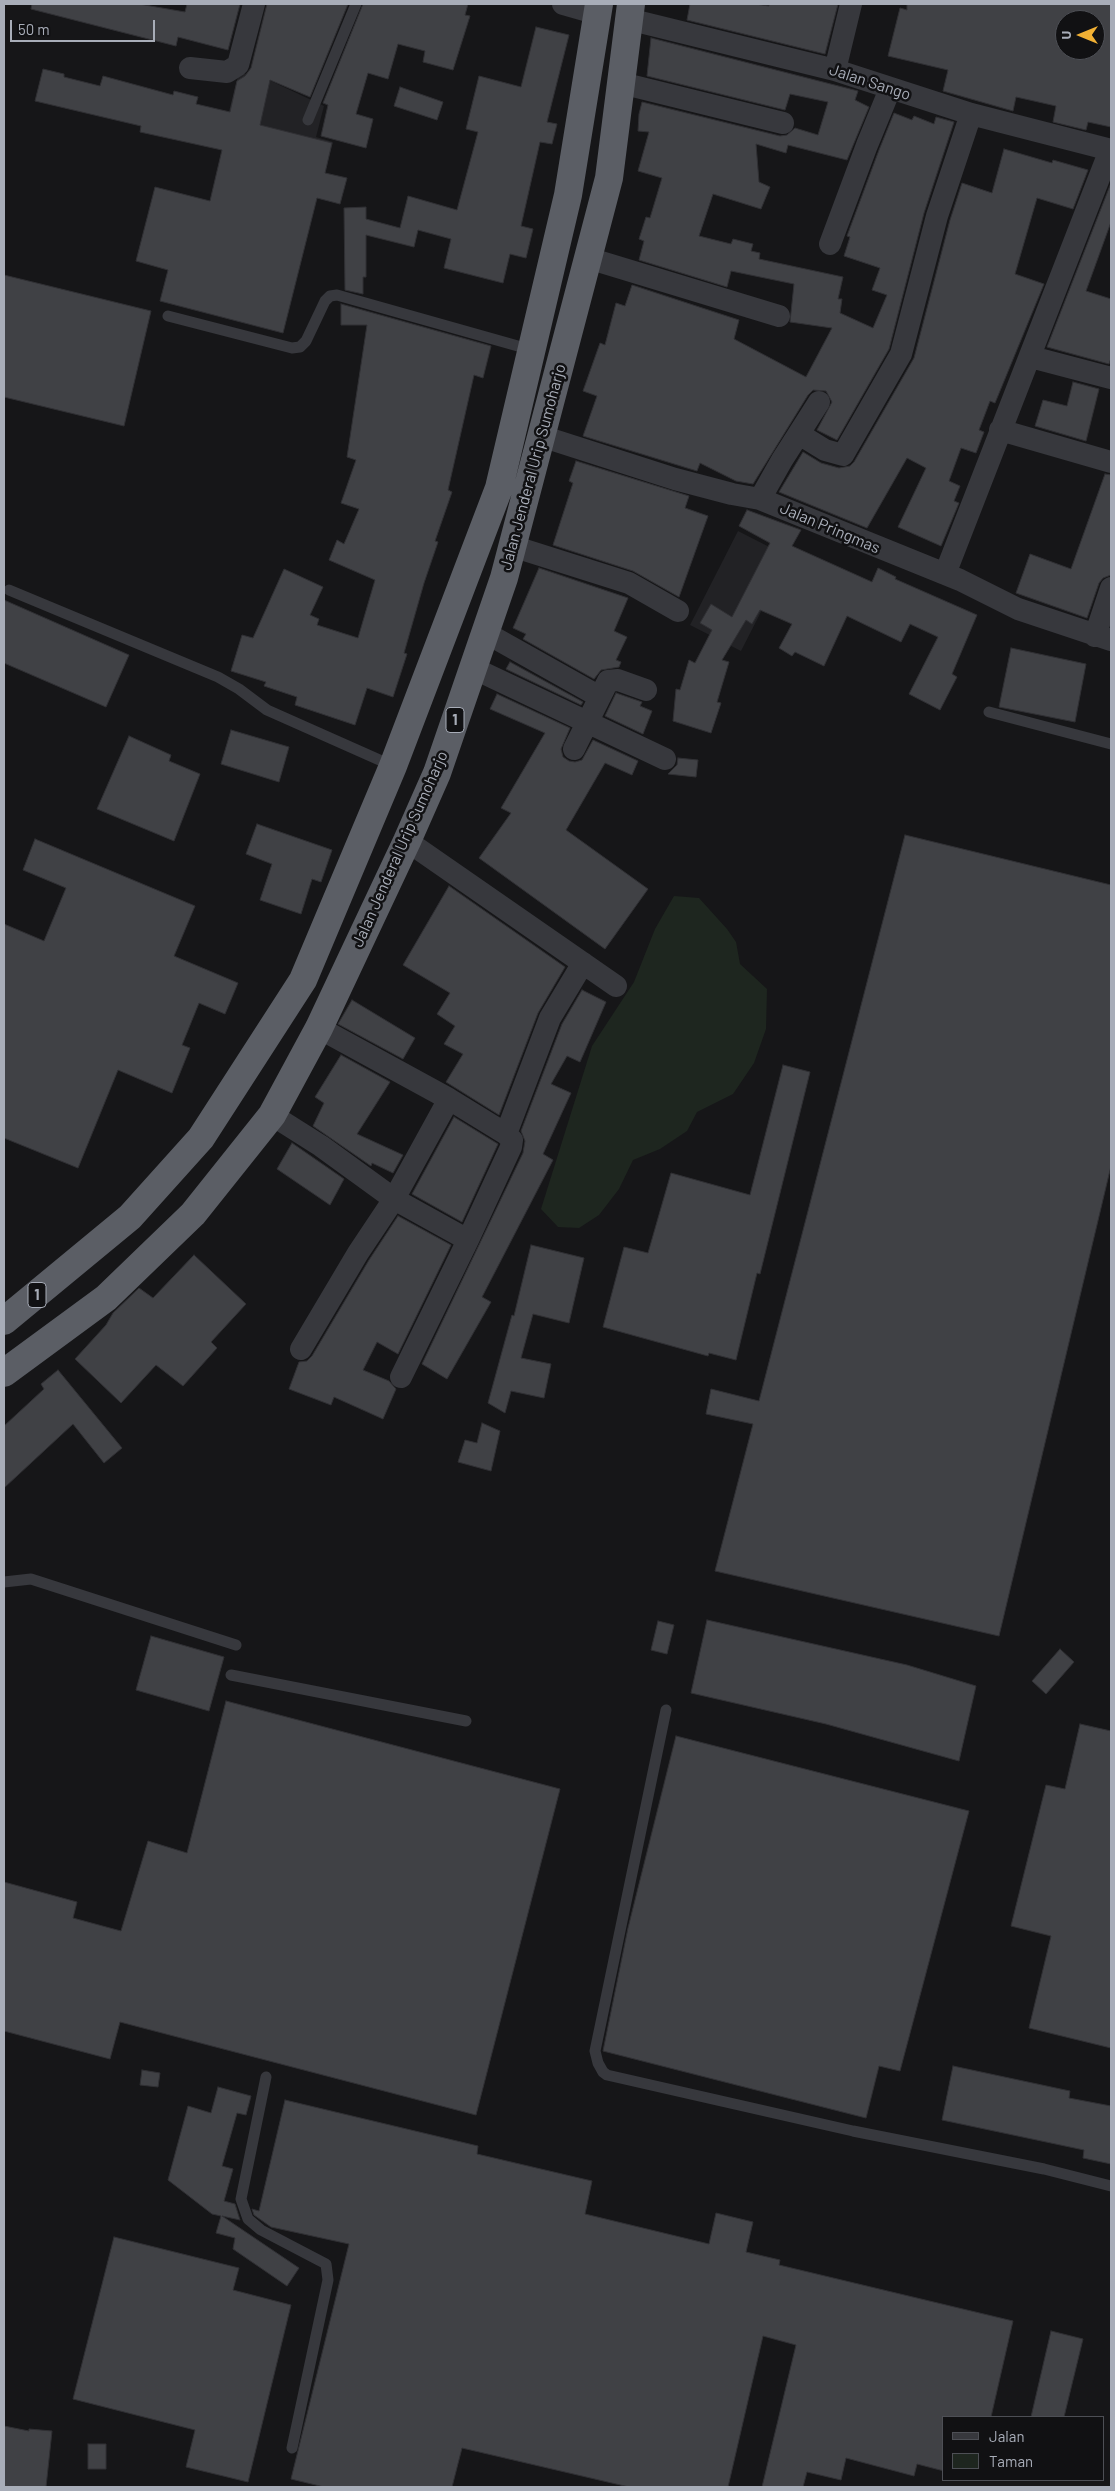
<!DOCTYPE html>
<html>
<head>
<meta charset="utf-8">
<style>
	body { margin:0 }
	#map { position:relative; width:1115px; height:2491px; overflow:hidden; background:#161618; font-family:Barlow,sans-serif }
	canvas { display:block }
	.frame { position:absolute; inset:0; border:5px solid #a8adb8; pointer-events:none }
	.legend { position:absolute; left:942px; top:2416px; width:162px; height:65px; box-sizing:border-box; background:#111113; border:1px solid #4d4f55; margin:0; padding:6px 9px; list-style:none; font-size:15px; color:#a8adb8 }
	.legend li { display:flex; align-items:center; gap:10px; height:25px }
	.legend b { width:25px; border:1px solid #4d4f55 }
	.north { position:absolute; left:1055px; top:10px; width:50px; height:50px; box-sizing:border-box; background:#111113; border:1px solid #4d4f55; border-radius:50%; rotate:270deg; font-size:14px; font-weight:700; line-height:20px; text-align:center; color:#a8adb8 }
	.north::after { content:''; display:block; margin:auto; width:18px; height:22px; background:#f2b134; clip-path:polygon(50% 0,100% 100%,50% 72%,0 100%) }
	.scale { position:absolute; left:10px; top:20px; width:145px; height:22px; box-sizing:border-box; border:2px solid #a8adb8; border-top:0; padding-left:6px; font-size:15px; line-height:18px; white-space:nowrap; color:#a8adb8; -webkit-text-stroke:4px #111113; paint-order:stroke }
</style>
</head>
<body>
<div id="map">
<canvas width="1115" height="2491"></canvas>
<div class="frame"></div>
<ul class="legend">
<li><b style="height:6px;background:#37383d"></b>Jalan</li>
<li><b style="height:14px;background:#1e261f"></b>Taman</li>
</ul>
<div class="north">U</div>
<div class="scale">50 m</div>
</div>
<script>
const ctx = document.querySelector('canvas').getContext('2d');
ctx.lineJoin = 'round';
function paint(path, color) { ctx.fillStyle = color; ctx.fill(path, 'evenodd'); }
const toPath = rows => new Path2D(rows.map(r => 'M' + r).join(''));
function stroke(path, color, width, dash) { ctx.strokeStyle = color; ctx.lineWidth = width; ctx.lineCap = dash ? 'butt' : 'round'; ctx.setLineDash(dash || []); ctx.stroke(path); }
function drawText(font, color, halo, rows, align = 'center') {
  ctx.font = font + ' Barlow,sans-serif'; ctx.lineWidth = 5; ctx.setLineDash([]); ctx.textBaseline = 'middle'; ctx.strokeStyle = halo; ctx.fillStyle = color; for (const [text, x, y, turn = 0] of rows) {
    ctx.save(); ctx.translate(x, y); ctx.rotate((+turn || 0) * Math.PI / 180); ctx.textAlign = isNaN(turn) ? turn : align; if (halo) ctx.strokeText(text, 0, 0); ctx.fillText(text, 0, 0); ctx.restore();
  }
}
paint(toPath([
	[239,72,271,81,324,106,316,137,333,142,325,173,220,147],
	[738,531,789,557,741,651,690,625]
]), '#222225');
paint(toPath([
	[674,896,699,898,727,929,736,942,740,964,767,989,766,1029,754,1063,733,1094,697,1112,687,1131,660,1149,633,1160,619,1189,599,1215,579,1228,558,1227,541,1209,592,1046,634,982,655,929]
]), '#1e261f');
const building = toPath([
	[32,4,139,4,185,12,187,4,240,4,228,50,178,37,176,46,31,9,32,4],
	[267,4,348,4,310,97,270,80,260,125,332,143,325,173,347,178,340,204,317,198,283,333,160,301,168,270,136,261,155,187,210,201,222,150,140,132,141,126,35,101,43,69,64,74,64,77,100,86,103,76,173,95,174,91,198,97,196,104,230,112,237,81,245,76,251,68,267,4],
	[363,4,468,4,465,15,470,16,453,70,423,62,425,51,398,44,388,79,368,73,356,114,373,119,366,148,321,136,328,105,323,103,363,4],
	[690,4,755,4,769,6,769,4,838,4,825,54,687,20,690,4],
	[907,4,1111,4,1111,127,1088,122,1086,130,1053,122,1056,106,1034,101,1016,97,1013,111,943,91,948,70,888,56,900,8,907,10,907,4],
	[1065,20,1095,20,1095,50,1065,50,1065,20],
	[536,27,569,35,547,122,557,124,552,144,540,142,521,226,533,229,526,258,510,254,503,283,444,268,451,239,418,230,414,247,366,235,366,277,363,277,363,294,345,290,344,208,366,207,366,219,400,228,408,196,457,210,478,132,466,129,479,76,521,87,536,27],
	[651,38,858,91,855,100,869,107,847,160,788,145,786,153,756,144,759,182,770,187,761,209,713,194,699,236,731,244,733,239,753,244,751,251,760,253,759,259,843,277,838,299,842,299,840,313,873,328,887,295,872,290,880,268,844,256,850,237,847,236,879,150,894,113,912,120,914,116,934,124,936,117,954,122,924,213,889,349,837,440,817,430,832,402,826,391,813,390,808,395,753,484,736,481,700,463,697,471,583,436,597,396,583,391,600,343,605,345,616,303,625,306,632,285,739,320,734,339,806,377,832,328,790,322,794,284,731,271,727,287,639,260,644,241,639,239,646,217,650,218,662,178,638,171,649,132,638,131,639,114,642,102,780,136,787,135,795,128,818,135,828,102,790,94,785,110,647,76,651,38],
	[400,87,443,102,437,120,394,106,400,87],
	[1004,149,1052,163,1053,160,1088,170,1073,209,1037,198,1015,274,1044,284,995,403,990,401,979,430,984,432,976,453,961,448,949,481,960,486,954,501,959,503,941,546,898,527,926,468,907,458,867,528,779,492,803,452,821,463,839,468,850,466,854,462,914,358,950,220,962,183,992,193,1004,149],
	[1111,183,1111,222,1086,291,1111,299,1111,358,1109,364,1047,347,1111,183],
	[4,275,151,311,124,426,4,397,4,275],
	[341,304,491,346,483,378,474,375,448,490,452,492,435,541,438,542,424,583,404,653,407,654,393,697,367,688,355,725,295,705,297,697,264,686,266,682,231,671,242,635,253,638,284,569,323,587,310,615,319,619,317,625,358,638,375,580,329,560,337,540,344,544,359,509,341,503,356,460,347,457,367,325,341,325,341,304],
	[1073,382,1099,389,1086,441,1035,426,1043,400,1067,406,1073,382],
	[576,461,689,496,685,508,708,516,679,597,633,571,553,545,573,483,569,481,576,461],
	[1105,474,1111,475,1111,575,1103,578,1099,583,1087,618,1016,593,1030,554,1071,569,1105,474],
	[747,510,801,530,792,546,872,582,878,568,896,577,895,579,977,615,952,674,957,677,940,710,909,694,938,637,910,624,901,642,847,616,824,666,795,652,792,656,779,648,792,624,760,610,752,624,746,620,722,660,729,662,717,702,721,703,711,733,673,721,676,689,680,690,689,660,695,663,712,630,700,623,711,604,732,617,770,543,739,526,747,510],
	[539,568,628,598,614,631,627,637,616,660,621,662,619,667,601,670,594,679,523,639,526,634,513,628,539,568],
	[4,600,129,655,106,707,4,663,4,600],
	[1011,648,1086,664,1075,722,999,707,1011,648],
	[510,662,583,702,581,705,506,669,510,662],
	[616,693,642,702,640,706,652,711,643,734,605,716,616,693],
	[497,694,570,728,561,749,563,757,569,761,575,762,582,760,593,740,638,761,632,775,605,763,566,830,648,889,605,949,479,858,511,813,501,808,545,733,490,709,497,694],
	[231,730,289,747,279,782,221,764,231,730],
	[129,736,171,755,169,761,200,774,174,841,97,809,129,736],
	[678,758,698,760,696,777,668,774,677,765,678,758],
	[257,824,332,850,321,882,312,879,301,914,260,900,272,864,246,854,257,824],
	[905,835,1111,885,1111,1166,999,1636,715,1571,753,1424,706,1414,711,1389,759,1401,905,835],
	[35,839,195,906,174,956,238,983,225,1014,199,1003,182,1045,190,1048,172,1093,118,1070,78,1168,4,1138,4,924,44,941,66,888,23,870,35,839],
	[449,886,565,967,538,1013,499,1115,446,1082,463,1054,444,1044,455,1026,437,1014,450,993,403,965,449,886],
	[582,990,606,1002,580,1062,567,1056,551,1084,571,1093,543,1154,553,1160,482,1297,491,1302,447,1379,422,1364,523,1153,525,1141,521,1131,562,1024,582,990],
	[352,1000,415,1038,403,1059,338,1024,352,1000],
	[341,1055,390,1082,357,1134,403,1155,393,1173,372,1163,371,1166,313,1126,324,1103,315,1097,341,1055],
	[783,1065,810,1072,760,1274,757,1273,736,1360,709,1353,708,1356,603,1327,624,1247,648,1253,671,1173,750,1195,783,1065],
	[454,1117,498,1144,462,1222,412,1194,454,1117],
	[292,1143,344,1179,330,1205,277,1169,292,1143],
	[398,1216,451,1245,398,1354,377,1342,363,1370,389,1381,396,1389,383,1419,334,1397,331,1405,289,1389,299,1362,307,1361,312,1356,369,1260,398,1216],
	[531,1245,584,1258,569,1323,533,1314,521,1358,551,1364,544,1398,511,1391,505,1413,488,1403,512,1315,514,1316,531,1245],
	[194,1255,246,1304,211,1342,217,1348,183,1386,156,1365,121,1403,75,1359,106,1325,113,1313,139,1288,153,1298,194,1255],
	[58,1370,122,1448,104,1463,73,1424,4,1488,4,1426,44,1389,41,1384,58,1370],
	[482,1423,500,1431,491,1471,458,1462,465,1440,477,1443,482,1423],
	[707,1620,907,1665,976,1686,959,1761,826,1724,691,1693,707,1620],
	[658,1621,674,1625,667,1654,651,1650,658,1621],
	[151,1636,224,1657,209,1711,136,1690,151,1636],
	[1060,1649,1074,1662,1046,1694,1032,1681,1060,1649],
	[226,1701,560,1789,476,2115,120,2022,110,2059,4,2031,4,1882,77,1902,73,1918,121,1931,148,1841,187,1853,226,1701],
	[1080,1724,1111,1731,1111,2048,1029,2028,1051,1936,1011,1926,1046,1785,1065,1789,1080,1724],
	[676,1736,969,1811,900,2071,879,2066,866,2118,603,2051,628,1928,676,1736],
	[953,2066,1070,2091,1069,2098,1111,2106,1111,2164,1083,2158,1084,2150,942,2120,953,2066],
	[142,2070,160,2073,158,2087,140,2085,142,2070],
	[218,2087,251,2096,246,2115,237,2113,222,2166,233,2169,224,2201,235,2204,240,2220,222,2216,299,2268,287,2286,233,2249,235,2238,216,2233,221,2216,212,2214,168,2180,188,2106,211,2113,218,2087],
	[285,2100,478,2146,477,2154,592,2181,585,2214,709,2244,716,2213,753,2222,746,2252,780,2260,779,2265,1013,2321,991,2417,944,2417,944,2471,917,2464,914,2476,846,2458,841,2480,807,2472,803,2487,762,2487,796,2345,763,2336,728,2487,629,2487,462,2448,452,2487,324,2487,291,2479,349,2244,271,2227,254,2215,252,2209,259,2211,285,2100],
	[114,2237,239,2268,233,2290,291,2305,248,2482,186,2467,195,2430,73,2399,114,2237],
	[1051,2331,1083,2339,1064,2417,1031,2417,1051,2331],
	[4,2426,29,2431,29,2429,52,2431,46,2487,4,2487,4,2426],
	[88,2444,106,2444,106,2469,88,2469,88,2444]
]);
paint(building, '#404145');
stroke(building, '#303034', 1);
stroke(toPath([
	[308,120,356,4],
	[168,316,292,348,300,347,306,341,325,301,330,296,337,295,532,350],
	[9,590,218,677,239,689,267,710,393,766],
	[989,712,1111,744],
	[4,1582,31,1579,236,1645],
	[231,1675,466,1721],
	[666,1710,595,2051,598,2063,603,2072,607,2075,853,2131,1044,2169,1111,2186],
	[266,2077,241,2199,248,2219,261,2230,326,2264,328,2280,292,2448]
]), '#37383d', 11);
stroke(toPath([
	[563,4,598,14],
	[628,19,835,70,971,114,1111,150],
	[190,68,227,72,238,65,254,4],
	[835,70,851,4],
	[621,83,783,123],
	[830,244,867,145,890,89],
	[588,258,779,316],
	[1031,357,1111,378],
	[1000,430,1111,462],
	[799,434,825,450,843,455,901,354,937,216,971,114],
	[541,436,675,479,732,494,760,499,960,580,1018,609,1111,640],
	[760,499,782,460,819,402],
	[512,546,629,583,678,611],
	[945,574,1110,150],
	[486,633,600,697],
	[1095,636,1111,588],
	[473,668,665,759],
	[574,749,608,681,618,680,646,690],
	[407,841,616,986],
	[319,1028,449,1099,506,1134],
	[272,1115,321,1146,394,1199,468,1240],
	[301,1349,358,1253,394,1199,444,1108],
	[401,1377,468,1240,511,1147,512,1140,506,1134,550,1018,583,963]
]), '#37383d', 22);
stroke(toPath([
	[4,1321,130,1217,201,1138,303,980,393,766,499,488,568,195,599,4],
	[4,1373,106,1298,193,1214,272,1115,319,1028,407,841,437,773,504,578,609,178,631,4]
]), '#5b5e65', 28);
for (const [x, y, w] of [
	[455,720,18],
	[37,1295,18]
]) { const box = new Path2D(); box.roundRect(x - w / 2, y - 12.5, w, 25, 4); ctx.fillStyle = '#111113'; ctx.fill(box); stroke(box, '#a8adb8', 1); }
drawText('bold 15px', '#a8adb8', null, [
	["1",455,720],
	["1",37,1295]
]);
drawText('16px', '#a8adb8', '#111113', [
	["Jalan Sango",870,82,18],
	["Jalan Jenderal Urip Sumoharjo",533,467,-75],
	["Jalan Pringmas",830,528,23],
	["Jalan Jenderal Urip Sumoharjo",400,849,-66]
]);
</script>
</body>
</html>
